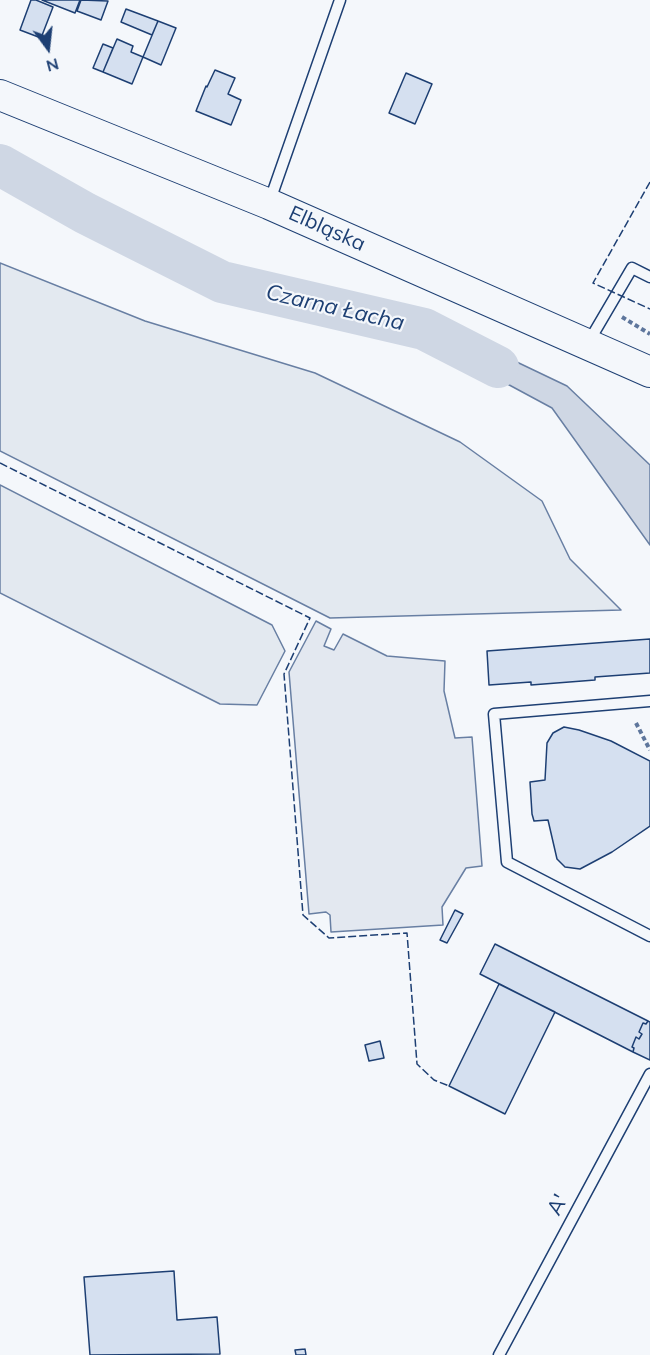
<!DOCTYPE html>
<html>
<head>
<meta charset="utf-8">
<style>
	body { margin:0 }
	#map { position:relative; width:650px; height:1355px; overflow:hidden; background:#f4f7fb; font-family:Mulish,sans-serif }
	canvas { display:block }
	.north { position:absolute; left:18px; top:18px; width:60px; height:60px; -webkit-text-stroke:4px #f4f7fb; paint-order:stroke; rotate:165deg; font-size:16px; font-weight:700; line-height:24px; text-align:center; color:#1d3f73 }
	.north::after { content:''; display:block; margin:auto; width:21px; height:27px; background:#1d3f73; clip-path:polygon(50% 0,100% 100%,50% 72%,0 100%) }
</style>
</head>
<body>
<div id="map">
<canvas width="650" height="1355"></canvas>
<div class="north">N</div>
</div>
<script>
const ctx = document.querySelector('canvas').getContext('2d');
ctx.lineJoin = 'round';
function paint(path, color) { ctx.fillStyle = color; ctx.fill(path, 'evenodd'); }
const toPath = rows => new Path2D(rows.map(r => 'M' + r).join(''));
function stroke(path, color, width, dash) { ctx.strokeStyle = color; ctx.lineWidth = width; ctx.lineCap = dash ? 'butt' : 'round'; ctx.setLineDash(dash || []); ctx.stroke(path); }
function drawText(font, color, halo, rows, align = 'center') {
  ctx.font = font + ' Mulish,sans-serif'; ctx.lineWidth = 4.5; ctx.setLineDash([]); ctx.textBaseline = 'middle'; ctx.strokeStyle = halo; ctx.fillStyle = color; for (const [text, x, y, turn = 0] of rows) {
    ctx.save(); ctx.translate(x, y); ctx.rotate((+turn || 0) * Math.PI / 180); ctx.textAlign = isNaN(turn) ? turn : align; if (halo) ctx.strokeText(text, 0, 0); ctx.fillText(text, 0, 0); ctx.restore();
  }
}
const green = toPath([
	[0,263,145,321,315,373,460,442,542,501,570,559,621,610,330,618,0,451,0,263],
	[0,485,272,625,285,651,257,705,220,704,0,593,0,485]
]);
paint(green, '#e3e9f0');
stroke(green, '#687fa3', 1.5);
const parking = toPath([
	[316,621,331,629,324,646,334,650,343,634,387,656,445,661,444,691,455,738,472,737,482,866,466,868,442,907,443,925,331,932,330,915,326,912,309,914,289,672,316,621]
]);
paint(parking, '#e3e8f0');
stroke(parking, '#687fa3', 1.5);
const water = toPath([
	[422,338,477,343,567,386,650,465,650,545,552,408,422,338]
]);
paint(water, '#cfd7e4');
stroke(water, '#687fa3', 1.5);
stroke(toPath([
	[0,165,85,213,222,282,424,329,498,367]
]), '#cfd7e4', 42);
const building = toPath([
	[31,0,36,0,53,7,41,38,20,30,31,0],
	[42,0,80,0,75,13,42,0],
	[81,0,108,1,101,20,77,11,81,0],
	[126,9,158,21,152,35,121,22,126,9],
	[158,21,176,28,161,65,143,57,158,21],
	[117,39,133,46,131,52,143,57,132,84,103,72,117,39],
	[103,44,113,48,103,72,93,68,103,44],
	[215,70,235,78,228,94,241,100,231,125,196,111,206,86,207,87,215,70],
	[406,73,432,84,415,124,389,113,406,73],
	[650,639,650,673,595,677,595,680,531,685,531,682,489,685,487,651,650,639],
	[564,727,579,730,611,741,650,761,650,826,612,852,580,869,565,867,557,859,548,820,534,821,532,814,530,782,545,780,547,743,553,733,564,727],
	[455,910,463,914,447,943,440,940,455,910],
	[495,944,648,1021,646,1024,643,1023,639,1032,642,1034,639,1039,636,1037,632,1047,634,1048,633,1052,480,974,495,944],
	[499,984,555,1012,505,1114,449,1086,499,984],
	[648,1021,650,1022,650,1060,633,1052,634,1048,632,1047,636,1037,639,1039,642,1034,639,1032,643,1023,646,1024,648,1021],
	[380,1041,384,1058,369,1061,365,1045,380,1041],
	[174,1271,177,1320,217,1317,220,1354,90,1355,84,1277,174,1271],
	[305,1349,306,1355,296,1355,295,1350,305,1349]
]);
paint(building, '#d5e0f0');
stroke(building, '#1d3f73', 1.5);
const lane = toPath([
	[269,203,340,0],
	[588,343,632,268,650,277],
	[650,701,494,714,507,862,650,936],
	[499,1355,650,1074]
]);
const secondary = toPath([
	[0,95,269,204,650,372]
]);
stroke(lane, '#1d3f73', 13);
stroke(secondary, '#1d3f73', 32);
stroke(toPath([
	[622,317,650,334],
	[636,723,650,750]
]), '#5e769c', 4, [4.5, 3]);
stroke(lane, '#f4f7fb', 10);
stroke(secondary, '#f4f7fb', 30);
stroke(toPath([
	[650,182,593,283,650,309],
	[0,463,310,618,284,674,303,915,329,938,407,933,417,1064,434,1080,449,1086]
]), '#1d3f73', 1.5, [8, 3]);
drawText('21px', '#1d3f73', '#f4f7fb', [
	["Elbląska",327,229,24],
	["A'",558,1205,-62]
]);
drawText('italic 22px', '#1d3f73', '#f4f7fb', [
	["Czarna Łacha",335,308,13]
]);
</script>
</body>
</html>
